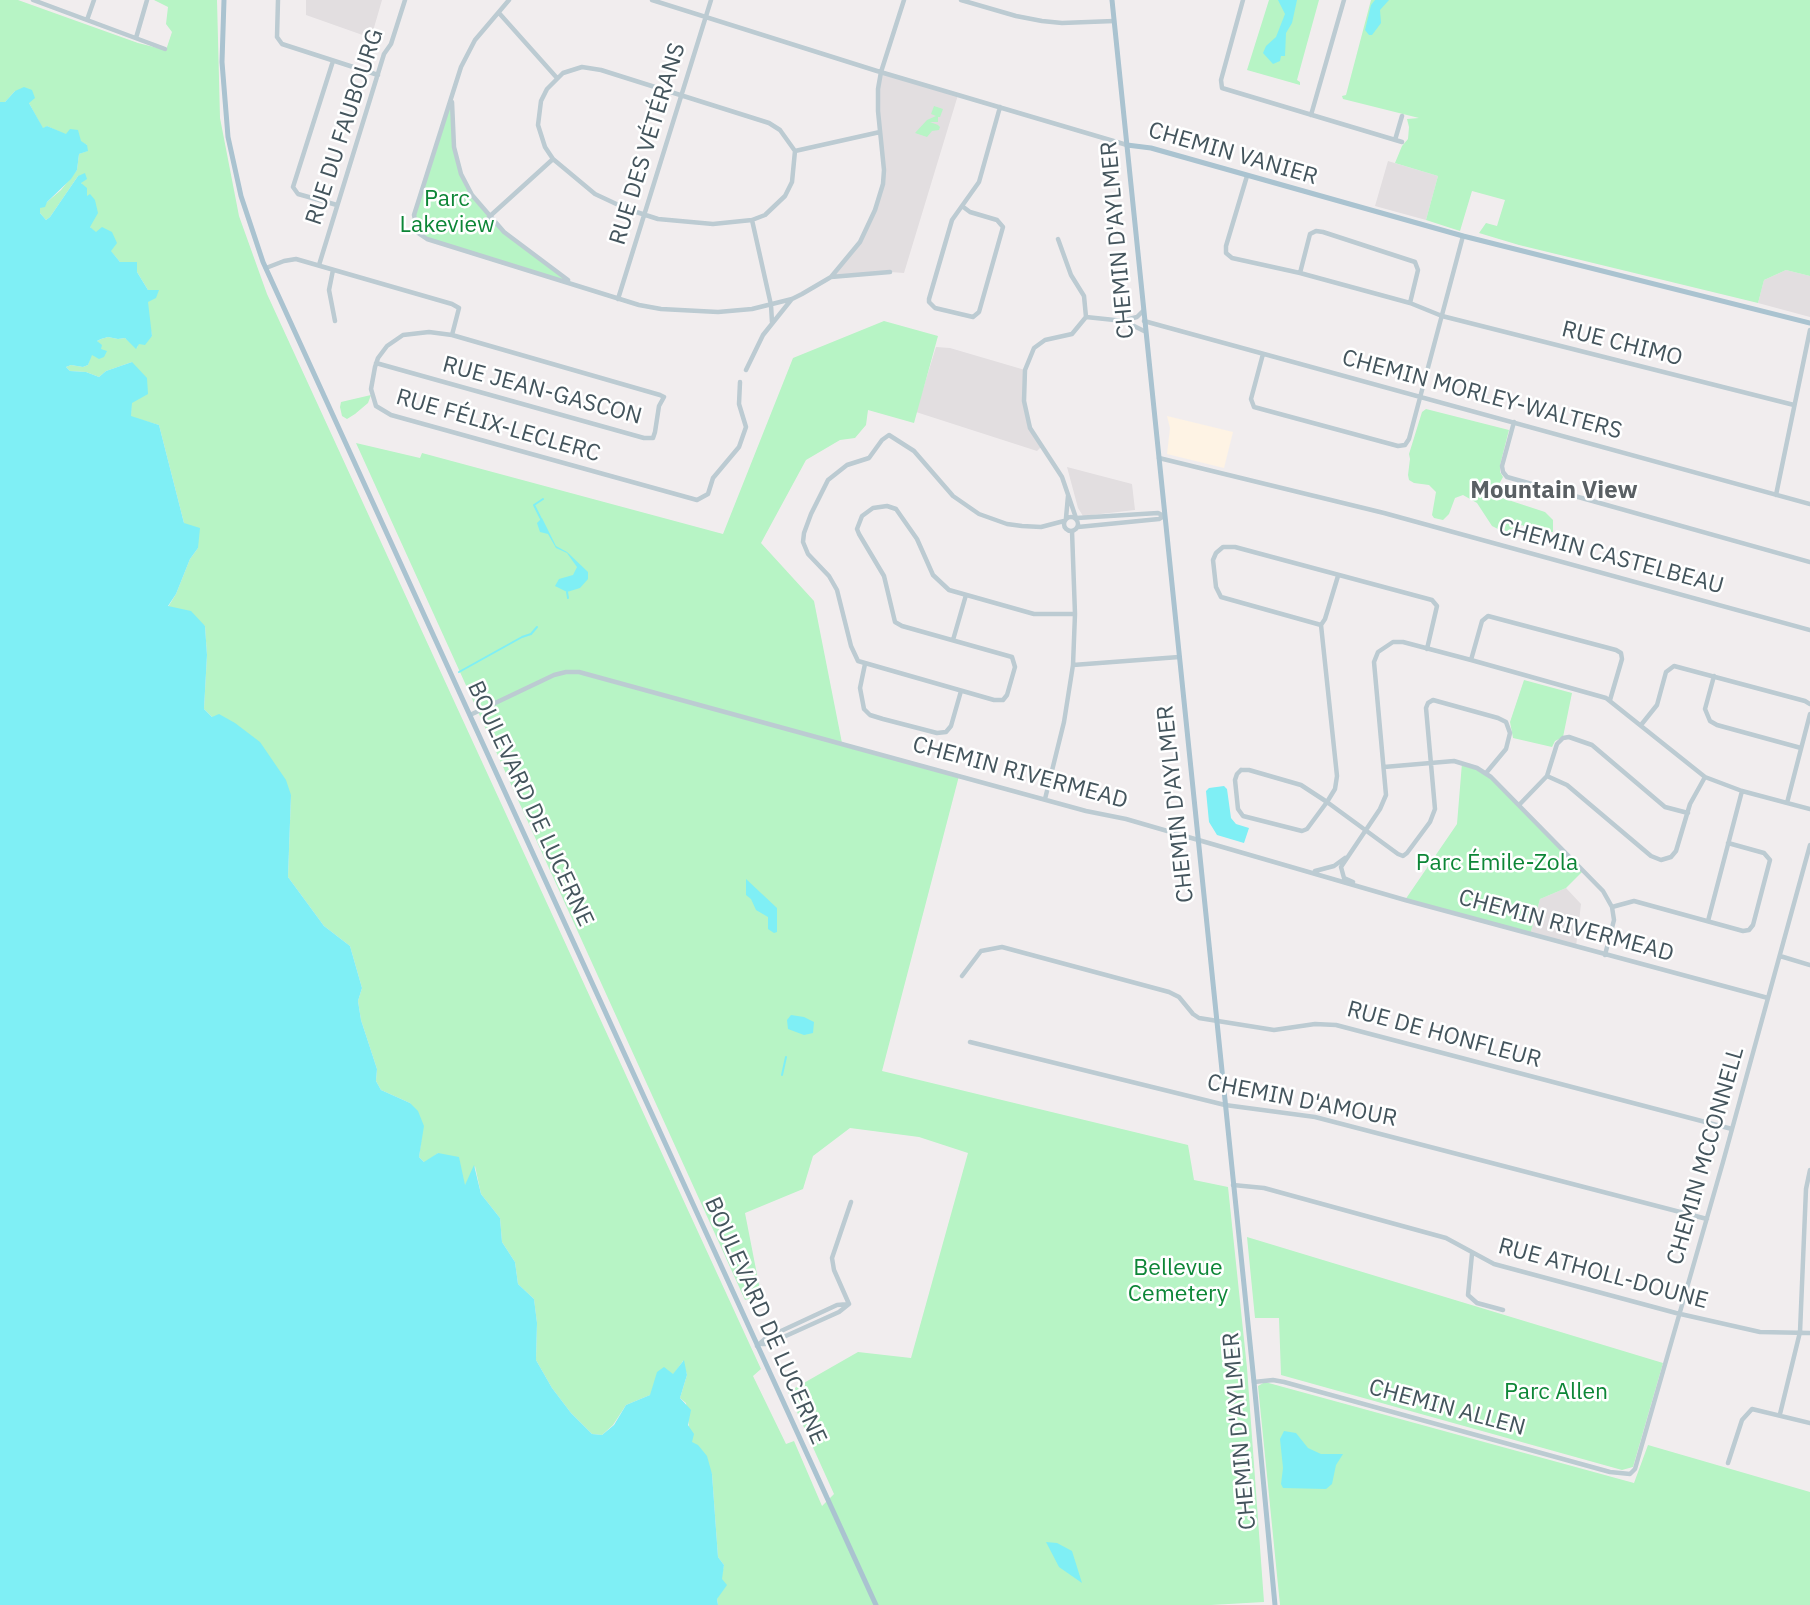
<!DOCTYPE html>
<html>
<head>
<meta charset="utf-8">
<style>
	body { margin:0 }
	canvas { display:block; background:#f1edee }
</style>
</head>
<body>
<canvas width="1810" height="1605"></canvas>
<script>
const ctx = document.querySelector('canvas').getContext('2d');
ctx.lineJoin = 'round';
function paint(path, color) { ctx.fillStyle = color; ctx.fill(path, 'evenodd'); }
const toPath = rows => new Path2D(rows.map(r => 'M' + r).join(''));
function stroke(path, color, width, dash) { ctx.strokeStyle = color; ctx.lineWidth = width; ctx.lineCap = dash ? 'butt' : 'round'; ctx.setLineDash(dash || []); ctx.stroke(path); }
function drawText(font, color, halo, rows, align = 'center') {
  ctx.font = font + ' "IBM Plex Sans",sans-serif'; ctx.lineWidth = 5; ctx.setLineDash([]); ctx.textBaseline = 'middle'; ctx.strokeStyle = halo; ctx.fillStyle = color; for (const [text, x, y, turn = 0] of rows) {
    ctx.save(); ctx.translate(x, y); ctx.rotate((+turn || 0) * Math.PI / 180); ctx.textAlign = isNaN(turn) ? turn : align; if (halo) ctx.strokeText(text, 0, 0); ctx.fillText(text, 0, 0); ctx.restore();
  }
}
paint(toPath([
	[1167,416,1233,432,1224,468,1167,454,1170,428]
]), '#fef3e4');
paint(toPath([
	[306,0,382,0,371,38,306,15],
	[881,72,958,95,904,273,890,272,831,277,852,254,875,210,884,170,878,111],
	[1388,161,1438,176,1426,220,1375,206],
	[1786,270,1810,276,1810,317,1758,303,1764,280],
	[936,347,950,348,1025,370,1026,414,1041,447,1037,451,916,412],
	[1067,467,1132,484,1135,510,1083,516,1078,508],
	[1566,888,1581,904,1576,947,1530,935,1540,899]
]), '#e2dee0');
paint(toPath([
	[0,0,18,0,138,43,166,50,172,32,166,24,168,7,154,0,217,0,220,118,239,216,267,294,761,1369,753,1376,786,1444,794,1441,822,1506,834,1494,788,1392,858,1352,911,1358,968,1153,919,1137,850,1128,813,1156,803,1189,745,1213,761,1295,745,1300,356,443,420,458,422,453,723,534,793,358,884,321,938,336,914,423,868,410,866,425,855,438,840,440,806,460,761,543,814,601,842,743,959,776,882,1071,1188,1145,1194,1180,1228,1187,1247,1368,1264,1602,1211,1605,718,1605,717,1599,724,1565,718,1557,712,1474,691,1442,686,1403,680,1398,687,1375,683,1361,673,1375,650,1395,626,1405,613,1425,602,1435,592,1434,571,1413,552,1388,536,1360,537,1323,534,1299,518,1284,515,1262,502,1242,500,1218,481,1194,475,1166,465,1186,438,1153,425,1163,419,1157,423,1126,410,1103,381,1090,376,1081,377,1069,361,1020,358,1001,362,988,350,946,324,926,288,877,291,795,204,709,207,655,205,626,168,607,176,594,190,559,198,548,184,523,159,425,131,417,132,362,106,371,99,377,86,372,70,371,66,367,71,365,83,367,88,365,91,355,101,349,97,341,101,339,108,337,118,339,125,338,137,348,138,344,152,336,147,309,148,290,137,272,120,262,90,227,87,196,78,176,50,217,46,220,40,213,40,208,61,190,77,170,79,154,87,151,87,145,47,126,43,129,29,103,15,91,5,102,0,102],
	[1269,0,1319,0,1297,80,1300,82,1300,85,1247,70],
	[1371,0,1810,0,1810,276,1786,270,1764,280,1758,303,1519,245,1479,233,1486,223,1497,226,1505,200,1472,191,1460,231,1426,220,1438,176,1395,163,1402,146,1408,139,1409,127,1407,119,1419,118,1343,99,1342,96,1346,95],
	[452,94,454,147,465,182,489,217,558,274,573,283,421,236,414,221],
	[934,106,943,109,940,117,938,117,938,122,930,122,938,125,940,127,939,130,932,131,927,137,915,133,927,120,936,116,931,114],
	[371,395,368,403,355,414,347,419,342,416,340,407,341,402],
	[1426,409,1509,430,1500,465,1500,472,1503,477,1493,495,1545,512,1553,520,1553,532,1532,531,1522,525,1507,531,1500,530,1492,526,1477,503,1463,495,1455,498,1449,514,1443,520,1434,518,1432,515,1436,492,1429,485,1414,483,1409,480,1408,475,1410,459,1409,454,1422,412],
	[1524,680,1572,693,1563,737,1555,741,1552,747,1513,738,1510,722],
	[1462,763,1486,773,1584,870,1566,888,1540,899,1530,935,1405,900,1457,824],
	[1247,1237,1663,1363,1633,1467,1622,1470,1281,1375,1279,1318,1255,1318],
	[1265,1382,1634,1483,1648,1445,1810,1492,1810,1605,1280,1605,1258,1386]
]), '#b7f4c5');
paint(toPath([
	[1278,0,1297,0,1292,23,1286,33,1285,56,1281,56,1280,61,1273,64,1263,53,1266,46,1276,37,1285,14],
	[1375,0,1389,0,1380,10,1381,23,1372,35,1369,35,1365,30,1371,5],
	[24,87,32,90,35,98,29,103,43,128,47,126,66,134,70,129,78,130,81,141,87,145,88,151,79,154,77,170,71,179,47,202,45,207,40,208,40,213,46,220,50,217,78,176,85,173,87,179,81,183,87,188,87,196,90,194,95,200,98,213,90,227,96,232,102,227,112,232,117,243,111,251,120,262,137,262,137,272,148,290,159,290,156,298,148,302,152,336,145,345,139,344,136,349,125,338,118,339,108,337,101,339,97,341,102,345,101,349,107,351,104,357,99,359,92,355,88,365,83,367,71,365,66,367,70,371,86,372,99,377,106,371,132,362,147,378,148,394,132,403,131,416,159,425,184,523,200,528,198,548,190,559,176,594,168,606,191,611,205,626,207,655,204,709,212,717,219,714,235,723,260,742,286,780,291,795,288,877,324,926,350,946,362,988,358,1001,361,1020,377,1069,376,1081,381,1090,410,1103,418,1111,424,1126,419,1157,424,1162,438,1153,459,1157,465,1185,474,1165,481,1194,500,1218,502,1242,515,1262,518,1284,534,1299,537,1323,536,1360,552,1388,571,1413,592,1434,602,1435,614,1425,626,1405,650,1395,657,1372,664,1367,673,1374,684,1360,687,1375,680,1398,691,1410,688,1425,694,1434,692,1442,698,1445,707,1456,712,1474,718,1557,724,1565,722,1579,727,1585,717,1599,718,1605,0,1605,0,102,5,102,15,91],
	[542,518,556,546,567,552,588,572,588,579,580,588,567,592,555,586,559,579,573,575,577,567,567,553,556,548,548,534,540,532,537,523],
	[1224,786,1227,789,1231,818,1236,824,1249,828,1244,843,1217,835,1209,822,1206,791,1209,788],
	[746,879,777,908,777,932,774,933,768,929,768,917,756,910,751,899,746,895],
	[791,1015,804,1017,814,1022,813,1033,804,1035,788,1029,787,1020],
	[1284,1431,1296,1433,1308,1448,1321,1454,1343,1454,1336,1465,1332,1484,1326,1489,1283,1488,1281,1484,1283,1468,1280,1439],
	[1046,1542,1057,1543,1072,1551,1082,1583,1059,1567]
]), '#7feff5');
stroke(toPath([
	[541,519,534,505,543,499],
	[567,592,568,598],
	[459,672,522,637,531,634,537,627],
	[782,1075,786,1057]
]), '#7feff5', 2);
stroke(toPath([
	[33,0,165,49],
	[278,0,277,37,282,44,378,75],
	[509,0,475,40,461,67,414,215,418,233,427,239,639,305,661,309,718,312,752,309,792,299,802,294,831,277,860,242,875,210,883,184,884,170,878,111,878,89,881,72,904,0],
	[652,0,877,71,1127,145],
	[961,0,1016,16,1042,21,1062,23,1114,21],
	[1243,0,1221,80,1222,88,1402,142],
	[499,13,557,78],
	[87,20,94,0],
	[136,38,147,0],
	[333,61,293,187,298,194,337,205],
	[582,67,601,70,769,123,780,130,795,151,792,182,785,196,765,215,752,220,713,224,658,219,627,209,595,194,553,159,545,147,538,125,541,101,547,89,563,73,582,67],
	[452,102,454,147,461,174,472,195,504,232,568,280],
	[1311,115,1344,0],
	[1395,140,1402,116],
	[795,151,880,132],
	[1247,176,1226,246,1226,253,1232,258,1300,273,1410,303,1442,316,1794,405],
	[962,206,970,212,997,220,1003,227,979,312,973,317,935,308,929,302,929,299,952,220,979,182,1000,107],
	[489,217,553,159],
	[752,220,771,305,772,322],
	[1058,239,1071,275,1084,296,1086,317,1072,334,1045,340,1034,348,1025,370,1024,401,1030,428,1062,477,1076,518],
	[319,265,384,54,391,44,405,0],
	[266,268,284,261,296,259,452,304,459,308,452,335],
	[333,270,329,290,335,321],
	[1300,273,1310,234,1316,231,1323,232,1415,262,1418,270,1410,303],
	[831,277,890,272],
	[618,299,711,0],
	[1086,317,1124,321,1144,331],
	[1125,320,1137,317,1143,311],
	[1144,321,1810,504],
	[1263,354,1251,399,1254,407,1398,446,1405,445,1409,439,1463,236],
	[376,363,644,438,653,438,655,432,659,406,664,397,660,395,452,335,429,332,403,335,387,346,378,358,375,367,371,389,376,406,391,415,697,500,708,494,713,478,739,447,746,427,739,404,740,382],
	[746,370,763,335,791,300],
	[1514,422,1502,466,1503,472,1507,477,1810,562],
	[1159,458,1384,513,1810,630],
	[1776,495,1810,330],
	'1064 524a7 7 0 1 1 14 0a7 7 0 1 1-14 0Z',
	[1066,518,1068,496],
	[1077,518,1158,513,1164,516],
	[1064,521,1041,527,1022,526,1007,524,979,514,953,496,914,451,889,435,882,440,869,458,847,465,828,480,811,514,804,533,803,542,808,554,829,576,837,590,851,646,858,661,994,700,1003,700,1007,695,1015,667,1012,657,902,626,895,622,884,576,859,534,857,529,862,516,873,508,887,506,896,509,917,539,933,575,949,590,1034,614,1075,614],
	[1078,527,1159,519,1164,516],
	[1338,576,1325,619,1321,625,1337,776,1335,789,1327,802,1398,854,1403,856,1407,853,1430,822,1435,809,1426,708,1428,703,1433,700,1498,718,1506,722,1510,733,1506,749,1486,773],
	[1321,625,1221,597,1216,587,1213,560,1216,553,1223,547,1235,547,1432,600,1437,606,1427,649],
	[953,640,966,595],
	[1471,660,1482,621,1488,616,1616,650,1621,653,1622,659,1610,700],
	[865,664,860,688,864,709,870,715,883,719,937,733,946,732,951,726,961,691],
	[1073,665,1179,657],
	[1714,676,1705,709,1710,721,1717,725,1801,748],
	[470,715,554,675,566,672,579,672,1086,811,1126,819,1405,900,1768,998],
	[1641,725,1657,705,1666,672,1674,666,1805,701,1810,704],
	[1384,767,1454,761,1477,768,1491,777,1603,891,1612,907,1614,920,1605,955],
	[1241,770,1249,770,1301,785,1327,802,1307,829,1302,831,1243,816,1238,809,1235,780,1237,774,1241,770],
	[1547,776,1567,785,1651,856,1661,860,1671,857,1676,851,1690,804,1705,777],
	[1045,799,1064,722,1073,665,1075,614,1072,531],
	[1787,803,1810,714],
	[1519,805,1547,776,1557,744,1563,738,1569,737,1592,745,1665,807,1688,813],
	[1315,871,1334,866,1345,858],
	[1353,882,1344,878,1341,867,1380,809,1386,795,1374,662,1378,652,1393,642,1403,642,1471,660,1606,698,1705,777,1742,791,1810,809],
	[1612,907,1634,901,1743,931,1749,930,1753,925,1770,860,1764,853,1728,843],
	[1708,921,1742,791],
	[1780,956,1810,965],
	[962,976,981,951,1002,947,1169,992,1179,997,1193,1014,1199,1018,1274,1030,1315,1024,1336,1025,1732,1129],
	[970,1042,1225,1105,1315,1117,1707,1219],
	[1233,1185,1264,1188,1446,1238,1494,1264,1676,1313,1760,1332,1810,1333],
	[1472,1254,1468,1295,1477,1303,1503,1310],
	[849,1304,834,1270,832,1258,851,1202],
	[757,1346,766,1338,837,1305,849,1304,839,1312,768,1344,762,1344],
	[1254,1382,1273,1380,1284,1382,1610,1472,1630,1474,1635,1469,1723,1162,1810,845],
	[1780,1414,1800,1332,1806,1189,1810,1170],
	[1728,1463,1742,1420,1752,1409,1810,1423]
]), '#bccbd2', 4.5);
stroke(toPath([
	[224,0,222,62,228,137,241,196,263,262,876,1605],
	[1112,0,1254,1382,1275,1605],
	[1127,145,1151,148,1463,236,1810,323]
]), '#aac3d0', 5);
drawText('23px', '#44555d', '#fff', [
	["RUE DU FAUBOURG",345,127,-72],
	["RUE DES VÉTÉRANS",648,144,-73],
	["CHEMIN VANIER",1233,154,16],
	["CHEMIN D'AYLMER",1118,240,-95],
	["RUE CHIMO",1622,344,14],
	["RUE JEAN-GASCON",542,391,15],
	["CHEMIN MORLEY-WALTERS",1482,395,15],
	["RUE FÉLIX-LECLERC",498,426,16],
	["CHEMIN CASTELBEAU",1611,557,15],
	["CHEMIN RIVERMEAD",1020,773,15],
	["BOULEVARD DE LUCERNE",530,804,65],
	["CHEMIN D'AYLMER",1176,804,-96],
	["CHEMIN RIVERMEAD",1566,926,15],
	["RUE DE HONFLEUR",1444,1035,15],
	["CHEMIN D'AMOUR",1302,1101,11],
	["CHEMIN MCCONNELL",1706,1156,-74],
	["RUE ATHOLL-DOUNE",1603,1274,15],
	["BOULEVARD DE LUCERNE",765,1321,66],
	["CHEMIN ALLEN",1447,1408,15],
	["CHEMIN D'AYLMER",1240,1431,-95]
]);
drawText('23px', '#0d8637', '#fff', [
	["Parc",447,199],
	["Lakeview",447,225],
	["Parc Émile-Zola",1497,863],
	["Bellevue",1178,1268],
	["Cemetery",1178,1294],
	["Parc Allen",1556,1392]
]);
drawText('bold 24px', '#5a6064', '#fff', [
	["Mountain View",1554,491]
]);
</script>
</body>
</html>
